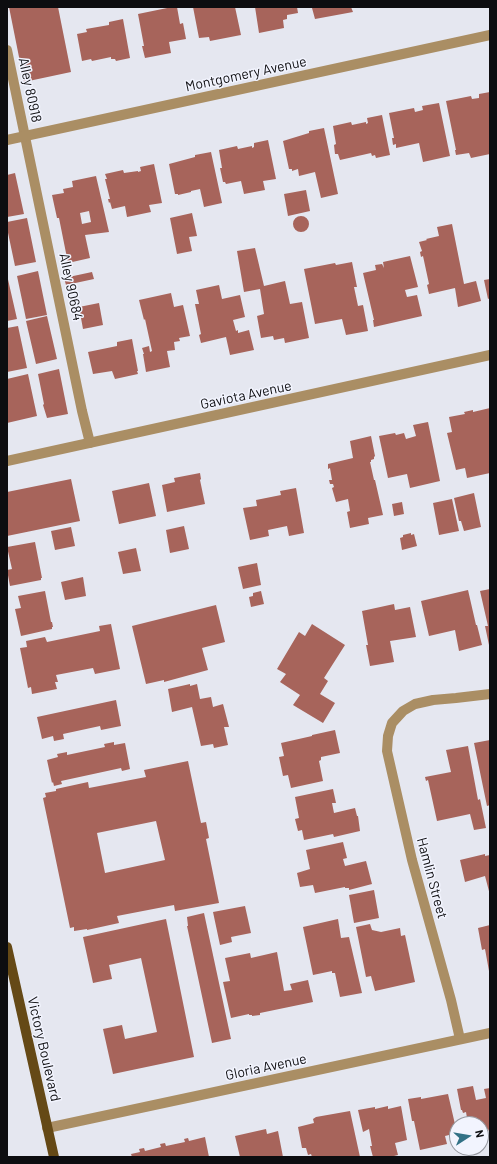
<!DOCTYPE html>
<html>
<head>
<meta charset="utf-8">
<style>
	body { margin:0 }
	#map { position:relative; width:497px; height:1164px; overflow:hidden; background:#e5e7f0; font-family:Barlow,sans-serif }
	canvas { display:block }
	.frame { position:absolute; inset:0; border:8px solid #0d0d10; pointer-events:none }
	.north { position:absolute; left:449px; top:1116px; width:40px; height:40px; box-sizing:border-box; background:#f2f4fe; border:1px solid #96989f; border-radius:50%; rotate:78deg; font-size:11px; font-weight:700; line-height:16px; text-align:center; color:#0d0d10 }
	.north::after { content:''; display:block; margin:auto; width:14px; height:18px; background:#327186; clip-path:polygon(50% 0,100% 100%,50% 72%,0 100%) }
</style>
</head>
<body>
<div id="map">
<canvas width="497" height="1164"></canvas>
<div class="frame"></div>
<div class="north">N</div>
</div>
<script>
const ctx = document.querySelector('canvas').getContext('2d');
ctx.lineJoin = 'round';
function paint(path, color) { ctx.fillStyle = color; ctx.fill(path, 'evenodd'); }
const toPath = rows => new Path2D(rows.map(r => 'M' + r).join(''));
function stroke(path, color, width, dash) { ctx.strokeStyle = color; ctx.lineWidth = width; ctx.lineCap = dash ? 'butt' : 'round'; ctx.setLineDash(dash || []); ctx.stroke(path); }
function drawText(font, color, halo, rows, align = 'center') {
  ctx.font = font + ' Barlow,sans-serif'; ctx.lineWidth = 3; ctx.setLineDash([]); ctx.textBaseline = 'middle'; ctx.strokeStyle = halo; ctx.fillStyle = color; for (const [text, x, y, turn = 0] of rows) {
    ctx.save(); ctx.translate(x, y); ctx.rotate((+turn || 0) * Math.PI / 180); ctx.textAlign = isNaN(turn) ? turn : align; if (halo) ctx.strokeText(text, 0, 0); ctx.fillText(text, 0, 0); ctx.restore();
  }
}
paint(toPath([
	[9,7,58,7,71,72,24,82],
	[172,7,177,7,180,24,183,23,186,39,169,42,171,53,145,58,142,46,144,46,138,14],
	[193,7,235,7,241,35,210,41,209,37,199,38],
	[255,7,297,7,298,13,287,15,287,19,283,20,284,28,259,33],
	[315,7,351,7,353,12,315,19,312,8],
	[123,19,130,58,116,61,115,59,111,59,111,57,92,61,91,59,82,61,77,34,87,32,86,29,109,25,109,22],
	[490,92,490,154,471,158,469,153,456,155,455,150,456,150,446,101,471,96,472,99,479,98,479,94],
	[439,103,450,156,423,162,419,143,396,148,396,144,393,145,392,138,394,138,389,113,414,108,415,112,423,110,422,106],
	[382,115,390,155,376,158,375,155,372,156,371,153,340,160,338,154,335,154,334,145,336,144,333,126,351,122,352,125,366,122,366,124,368,123,367,118],
	[324,128,338,194,321,198,315,172,299,176,298,169,292,171,292,169,289,169,283,141,309,133,309,131],
	[268,140,276,179,263,181,265,190,244,194,241,181,226,184,225,182,223,182,220,168,222,168,219,150,237,146,238,149,252,146,252,148,254,147,254,143],
	[211,152,222,203,204,207,200,189,191,191,191,192,178,195,178,194,175,194,169,164,195,157,195,155],
	[154,164,162,203,149,205,151,212,127,217,125,206,112,209,110,202,109,203,108,199,110,199,105,179,107,179,105,174,123,170,124,173,138,171,138,172,141,171,140,167],
	[15,173,24,214,7,217,7,175],
	[96,176,109,232,85,235,90,258,68,263,59,218,57,218,52,195,64,193,63,189,73,187,72,181],
	[89,211,91,222,82,224,80,213],
	[306,190,310,211,288,216,284,194],
	[192,213,197,236,189,237,192,251,177,254,170,218],
	'293 224a8 8 0 1 1 16 0a8 8 0 1 1-16 0Z',
	[27,218,36,262,15,266,7,228,7,222],
	[452,224,464,284,476,281,481,301,458,307,455,288,429,294,427,285,429,284,423,256,421,257,420,252,422,251,419,242,427,240,426,239,439,236,437,227],
	[255,248,264,286,285,281,290,304,302,302,309,338,285,343,284,338,274,340,273,336,261,338,257,316,264,314,260,289,244,292,237,251],
	[410,256,418,287,405,290,407,297,417,295,422,316,374,327,373,320,374,320,363,273,376,270,375,265,382,264,384,268,383,262],
	[352,262,357,287,354,287,358,306,363,305,368,331,346,335,342,319,315,324,304,269,335,263,336,265],
	[38,271,47,315,26,319,17,276],
	[92,272,94,279,66,285,64,278],
	[7,275,17,319,7,321],
	[490,279,490,298,488,299,484,280],
	[219,285,222,299,240,295,245,317,233,320,236,331,238,330,238,333,249,330,254,350,230,355,226,337,201,343,199,335,201,334,195,304,199,304,196,290],
	[171,293,174,307,183,305,190,336,179,338,180,341,174,342,175,350,167,351,170,367,146,372,143,354,144,354,142,348,149,346,150,352,152,351,145,319,144,320,139,300],
	[99,303,103,325,83,329,79,307],
	[47,316,57,359,36,364,26,321],
	[18,326,27,368,7,372,7,328],
	[132,339,138,371,137,371,138,374,115,379,112,371,93,374,88,352,117,346,117,342],
	[59,369,68,414,47,418,43,405,44,404,38,374],
	[28,374,37,416,7,423,7,379],
	[490,408,490,473,467,478,465,468,456,470,447,433,452,432,449,417,465,414,464,412,473,410,473,412],
	[428,422,440,481,410,488,407,474,388,478,379,436,395,433,396,435,404,433,406,439,416,436,413,425],
	[371,436,375,456,374,457,374,459,371,460,371,462,370,462,374,480,375,480,383,515,368,518,369,524,350,528,347,512,350,511,348,499,336,502,332,488,334,487,333,484,330,484,329,480,332,480,330,468,328,469,328,464,353,458,350,441],
	[200,473,201,479,200,480,205,504,167,512,162,485,175,482,174,478],
	[71,479,80,521,7,536,7,492],
	[149,483,156,516,119,524,112,491],
	[296,488,304,533,289,536,287,526,268,530,269,536,250,540,243,508,257,506,256,500,281,495,280,491],
	[474,493,481,527,464,531,461,521,459,521,454,498],
	[452,499,459,531,439,535,433,503],
	[402,502,404,514,394,516,392,504],
	[184,526,189,549,170,553,166,530],
	[71,527,75,546,55,550,51,531],
	[411,533,411,535,414,534,417,546,402,550,400,538,403,537,403,535],
	[35,542,42,578,41,578,41,580,10,586,7,570,12,569,7,547],
	[136,548,141,571,123,574,118,552],
	[257,563,261,585,243,589,238,567],
	[83,577,86,596,65,600,61,582],
	[490,589,490,645,489,645,485,626,488,626,480,591],
	[468,590,476,625,477,625,482,645,459,651,455,630,429,636,421,601],
	[45,591,51,622,52,622,53,627,52,627,52,629,21,636,15,609,21,608,18,596],
	[261,591,264,604,251,607,249,597,253,596,253,593],
	[394,604,395,610,410,607,416,637,390,641,394,662,370,666,366,645,368,645,362,611],
	[216,605,225,642,202,648,208,670,164,682,164,680,146,684,132,626],
	[111,624,120,669,95,674,93,668,56,675,58,682,55,682,57,689,32,694,31,687,28,688,20,648,27,647,26,641,45,637,47,642,100,631,99,626],
	[312,624,345,645,324,678,328,681,320,694,335,703,323,723,293,705,300,695,280,682,286,674,277,669,299,632,305,636],
	[190,684,190,686,197,684,200,699,211,697,213,707,223,704,229,727,224,727,228,745,214,748,213,744,201,746,192,707,172,712,168,689],
	[116,700,121,726,101,730,100,726,63,734,64,739,54,741,53,736,42,739,37,717],
	[335,730,340,753,321,757,321,760,319,761,323,781,291,788,288,775,283,776,279,757,284,756,281,743,312,736,312,735],
	[490,740,490,805,487,806,474,743],
	[114,742,114,745,125,743,130,769,122,771,121,768,61,781,62,784,54,786,53,782,52,783,47,760,58,757,57,754,67,752,67,755,105,747,104,744],
	[468,746,478,800,480,799,486,828,474,830,470,814,437,821,428,780,426,781,425,777,451,772,446,750],
	[188,761,201,823,206,822,209,838,206,839,219,903,175,911,174,905,117,916,119,923,87,930,87,929,74,931,74,927,70,928,43,798,46,797,45,793,56,791,56,789,88,782,89,788,146,777,144,770],
	[156,821,165,860,105,873,97,833],
	[333,789,336,803,332,803,334,813,355,808,357,816,358,816,360,831,334,837,333,834,304,840,302,830,298,831,295,819,299,818,295,797],
	[343,842,347,858,343,859,345,866,366,861,372,884,349,890,349,888,345,888,345,887,315,893,313,885,300,887,297,873,310,869,306,850],
	[485,854,485,856,490,855,490,895,485,876,465,882,460,860],
	[374,890,379,918,354,923,349,895],
	[245,906,251,933,231,937,232,942,220,945,213,912],
	[204,913,231,1039,212,1043,187,926,188,926,187,917],
	[166,919,194,1057,113,1074,103,1029,122,1025,125,1039,157,1032,141,958,109,965,112,979,93,983,83,937],
	[338,919,341,938,349,937,362,993,340,997,335,973,332,973,332,971,313,975,303,927],
	[370,924,372,930,381,932,400,928,401,936,405,935,415,982,375,991,371,976,366,977,356,927],
	[490,925,490,971,489,971,485,949,482,950,478,928],
	[277,952,284,991,292,990,290,984,308,980,313,1002,260,1013,260,1015,252,1016,252,1015,249,1015,249,1014,231,1018,223,982,230,981,225,958,250,953,251,958],
	[473,1086,476,1100,486,1098,484,1089,490,1088,490,1134,488,1129,481,1130,481,1124,464,1124,463,1118,467,1118,466,1112,463,1113,462,1110,461,1110,457,1089],
	[448,1094,457,1133,445,1136,447,1144,420,1150,414,1121,412,1121,408,1099,421,1097,421,1099],
	[388,1106,388,1109,401,1106,407,1140,395,1143,398,1155,390,1157,373,1157,370,1146,372,1146,369,1129,363,1132,358,1110,375,1107,375,1109],
	[350,1111,360,1157,312,1157,311,1154,308,1155,306,1148,302,1148,298,1127,314,1123,313,1119,316,1117],
	[266,1129,267,1134,278,1131,283,1157,240,1157,235,1136],
	[205,1137,209,1157,132,1157,131,1154,140,1152,139,1149,144,1148,145,1151,161,1147,160,1144,165,1143,166,1146,185,1142,184,1139,188,1138,189,1141]
]), '#a7645b');
stroke(toPath([
	[7,50,82,411,90,443]
]), '#aa8e64', 10);
stroke(toPath([
	[7,140,490,35],
	[7,461,490,355],
	[460,1039,451,1000,412,860,387,751,388,736,392,723,403,711,415,704,433,700,456,698,490,694]
]), '#aa8e64', 10);
stroke(toPath([
	[47,1128,490,1033]
]), '#aa8e64', 10);
stroke(toPath([
	[7,947,54,1157]
]), '#654916', 10);
drawText('14px', '#0d0d10', '#f2f4fe', [
	["Montgomery Avenue",246,74,-12],
	["Alley 80918",30,90,78],
	["Alley 90684",71,287,78],
	["Gaviota Avenue",246,395,-12],
	["Hamlin Street",432,878,75],
	["Victory Boulevard",44,1049,77],
	["Gloria Avenue",266,1067,-12]
]);
</script>
</body>
</html>
